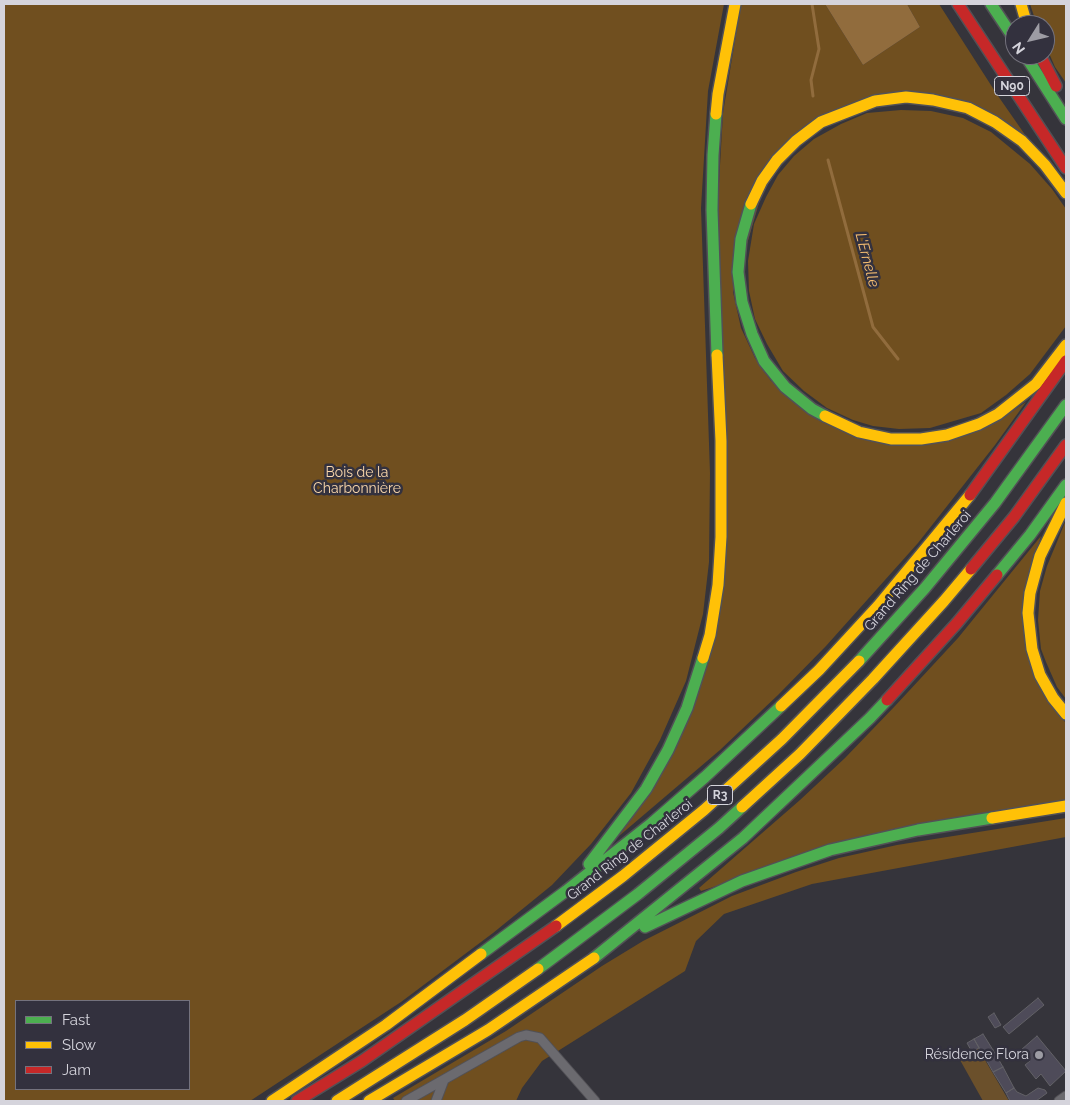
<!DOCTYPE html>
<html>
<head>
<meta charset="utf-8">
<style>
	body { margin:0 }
	#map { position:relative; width:1070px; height:1105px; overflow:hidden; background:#35343b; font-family:Raleway,sans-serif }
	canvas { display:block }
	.frame { position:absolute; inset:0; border:5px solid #d5d4dc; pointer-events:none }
	.legend { position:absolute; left:15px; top:1000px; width:175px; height:90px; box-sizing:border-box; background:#33313e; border:1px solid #74727d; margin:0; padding:6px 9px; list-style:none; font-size:15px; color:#d5d4dc }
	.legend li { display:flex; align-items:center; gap:10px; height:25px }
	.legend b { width:25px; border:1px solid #74727d }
	.north { position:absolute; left:1005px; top:15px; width:50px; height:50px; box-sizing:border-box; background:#33313e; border:1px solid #74727d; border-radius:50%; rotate:234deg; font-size:14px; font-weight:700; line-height:20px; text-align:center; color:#d5d4dc }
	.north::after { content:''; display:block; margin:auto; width:18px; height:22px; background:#9d9ca4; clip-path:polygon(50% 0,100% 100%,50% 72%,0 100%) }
</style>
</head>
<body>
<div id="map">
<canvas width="1070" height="1105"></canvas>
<div class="frame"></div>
<ul class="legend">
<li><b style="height:6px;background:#4caf50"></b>Fast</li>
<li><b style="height:6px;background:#ffc107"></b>Slow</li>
<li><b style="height:6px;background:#c62828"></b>Jam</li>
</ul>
<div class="north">N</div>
</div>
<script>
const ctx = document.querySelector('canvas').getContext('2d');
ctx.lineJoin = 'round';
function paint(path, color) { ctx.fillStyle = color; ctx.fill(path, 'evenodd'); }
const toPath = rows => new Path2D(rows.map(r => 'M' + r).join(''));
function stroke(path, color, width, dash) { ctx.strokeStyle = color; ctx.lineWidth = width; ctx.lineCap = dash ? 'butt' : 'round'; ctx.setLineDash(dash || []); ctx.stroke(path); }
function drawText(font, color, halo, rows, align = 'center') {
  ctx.font = font + ' Raleway,sans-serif'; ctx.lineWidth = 5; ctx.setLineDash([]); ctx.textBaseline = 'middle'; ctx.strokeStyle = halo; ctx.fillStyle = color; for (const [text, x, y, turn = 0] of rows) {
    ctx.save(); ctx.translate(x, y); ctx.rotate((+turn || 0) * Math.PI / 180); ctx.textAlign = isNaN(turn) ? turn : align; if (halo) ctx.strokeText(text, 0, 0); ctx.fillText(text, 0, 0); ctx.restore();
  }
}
paint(toPath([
	[978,1048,1009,1101,983,1101,960,1060]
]), '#6b502b');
paint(toPath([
	[4,4,724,4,708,91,701,208,710,473,709,562,703,614,686,681,660,740,631,793,591,844,552,885,493,933,401,1002,250,1101,4,1101],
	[189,1001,189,1089,16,1089,16,1001],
	[741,4,825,4,863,65,920,27,907,4,939,4,996,93,1028,139,1002,120,879,96,773,155,733,292,741,328,755,358,771,381,892,445,1003,417,1026,402,995,445,918,543,826,646,778,695,720,750,619,836,644,800,719,613,717,218,723,113],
	[1030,4,1066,4,1066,83,1055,67,1045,44,1045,25,1037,25],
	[901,110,931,111,963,118,991,132,1030,164,1052,189,1066,209,1066,326,1030,374,1006,395,981,413,930,428,899,429,873,426,853,420,827,408,804,391,783,371,767,344,755,319,749,291,748,261,754,224,766,197,778,175,794,156,814,139,841,124,867,113],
	[1066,520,1066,699,1057,687,1046,662,1041,649,1038,620,1040,591,1047,566],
	[1041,536,1023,600,1059,715,1066,723,1066,801,893,829,701,891,699,888,800,800,845,758,895,706,958,638],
	[1066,818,1066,837,812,884,724,914,696,941,685,971,542,1061,522,1088,516,1101,395,1101,393,1098,506,1031,602,966,643,941,732,896,796,872,839,858,897,845]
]), '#704f1f');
paint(toPath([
	[825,4,907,4,920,27,863,65]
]), '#916c3d');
stroke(toPath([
	[812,4,819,49,811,80,813,96],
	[828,160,873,327,898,359]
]), '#916c3d', 3);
const building = toPath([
	[1038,998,1044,1005,1009,1034,1003,1027,1038,998],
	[994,1013,1001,1025,995,1028,988,1017,994,1013],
	[983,1034,993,1050,984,1056,974,1039,983,1034],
	[1037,1036,1066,1071,1050,1086,1041,1074,1036,1079,1025,1065,1030,1061,1021,1050,1037,1036],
	[974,1039,979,1048,972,1052,967,1043,974,1039],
	[993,1050,1003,1067,993,1072,984,1056,993,1050],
	[1003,1067,1014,1088,1006,1093,993,1072,1003,1067],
	[1014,1088,1017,1092,1026,1096,1038,1088,1045,1090,1047,1093,1036,1101,1010,1101,1006,1093,1014,1088]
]);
paint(building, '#4e4b59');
stroke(building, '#626166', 1);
const street = toPath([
	[406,1101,519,1037,526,1035,540,1038,595,1101],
	[436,1101,444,1080],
	[1059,1101,1066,1096]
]);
const fast = toPath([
	[991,4,1015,40],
	[1025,55,1066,119],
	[716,114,713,155,712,210,717,355],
	[751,204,741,239,738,272,742,302,752,334,764,361,785,387,812,409,825,416],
	[997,575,1030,535,1066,485],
	[859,661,925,588,995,503,1066,405],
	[589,864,646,789,668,750,687,708,703,658],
	[645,927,742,881,830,850,918,830,992,818],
	[481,954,566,891,652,823,705,777,781,706],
	[594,958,743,838,870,718,887,700],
	[538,969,638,894,719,828,742,807]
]);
const slow = toPath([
	[1021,4,1027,25],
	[716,114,718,94,735,4],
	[751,204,762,181,777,160,796,141,821,122,875,101,906,97,933,100,968,108,995,122,1022,141,1045,165,1066,193],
	[825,416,859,432,891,439,921,439,947,435,979,424,998,414,1036,384,1066,345],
	[1066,503,1040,556,1030,593,1028,613,1032,649,1040,675,1053,698,1066,714],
	[703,658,710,635,718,585,721,537,721,441,717,355],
	[781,706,819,670,878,606,970,495],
	[742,807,800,754,873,679,944,601,971,569],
	[992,818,1066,806],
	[556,926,623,876,704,810,782,739,859,661],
	[272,1101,386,1025,481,954],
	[337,1101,465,1020,538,969],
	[369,1101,488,1030,594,958]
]);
const jam = toPath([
	[958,4,1066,168],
	[1040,55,1056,86],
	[970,495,1066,361],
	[971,569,1014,517,1066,445],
	[887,700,957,623,997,575],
	[297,1101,362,1061,556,926]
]);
stroke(street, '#525156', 11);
stroke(fast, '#525156', 14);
stroke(slow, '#525156', 14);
stroke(jam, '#525156', 14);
stroke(street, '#6b6a6f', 9);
stroke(fast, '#4caf50', 11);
stroke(slow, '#ffc107', 11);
stroke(jam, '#c62828', 11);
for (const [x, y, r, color] of [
	[1039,1055,5,"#9d9ca4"]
]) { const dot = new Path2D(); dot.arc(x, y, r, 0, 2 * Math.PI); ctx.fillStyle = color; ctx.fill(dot); stroke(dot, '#33313e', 2); }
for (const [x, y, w] of [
	[1012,86,35],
	[720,795,25]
]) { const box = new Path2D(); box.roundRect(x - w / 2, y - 9.5, w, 19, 4); ctx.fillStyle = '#33313e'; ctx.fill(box); stroke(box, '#d5d4dc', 1); }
drawText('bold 12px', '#d5d4dc', null, [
	["N90",1012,86],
	["R3",720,795]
]);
drawText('14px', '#fad7ab', '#33313e', [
	["Bois de la",357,473],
	["Charbonnière",357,489]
]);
drawText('14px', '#d5d4dc', '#33313e', [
	["Grand Ring de Charleroi",918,571,-49],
	["Grand Ring de Charleroi",630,850,-38]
]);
drawText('14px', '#d5d4dc', '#33313e', [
	["Résidence Flora",1029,1055]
], 'right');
drawText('italic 15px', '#fac072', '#33313e', [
	["L'Ernelle",867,260,75]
]);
</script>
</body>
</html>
